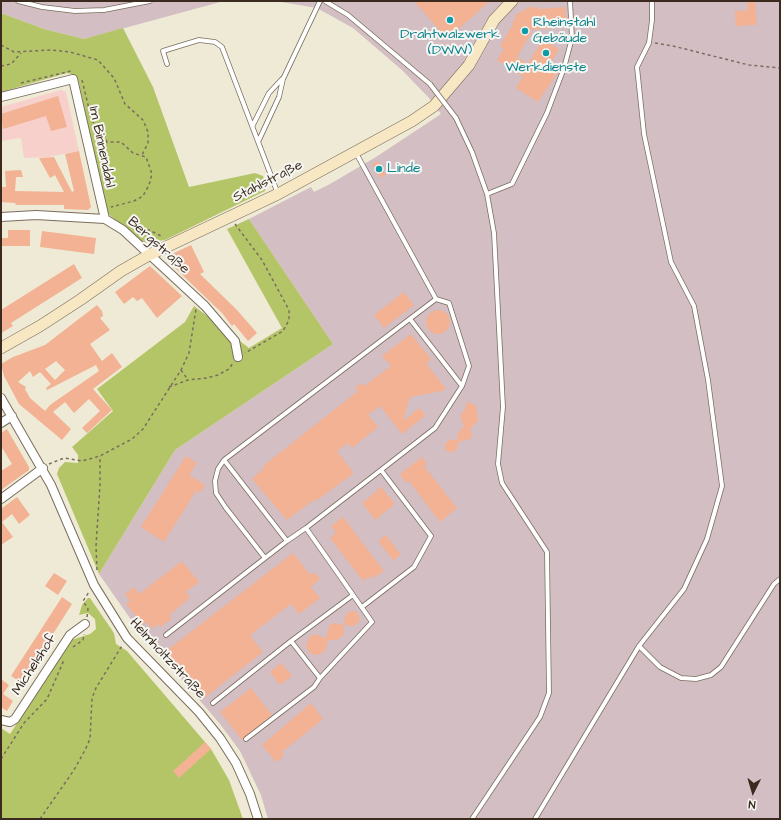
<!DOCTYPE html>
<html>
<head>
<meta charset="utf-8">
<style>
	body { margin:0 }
	#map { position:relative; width:781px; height:820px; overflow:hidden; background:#eeead5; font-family:"Architects Daughter",sans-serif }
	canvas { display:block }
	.frame { position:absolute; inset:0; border:2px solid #3b2a1e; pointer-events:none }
	.north { position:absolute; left:733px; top:772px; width:40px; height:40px; -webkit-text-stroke:3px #f6f6f2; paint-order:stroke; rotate:185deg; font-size:11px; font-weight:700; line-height:16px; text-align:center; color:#3b2a1e }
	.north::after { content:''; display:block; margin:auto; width:14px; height:18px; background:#3b2a1e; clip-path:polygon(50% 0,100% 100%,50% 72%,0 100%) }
</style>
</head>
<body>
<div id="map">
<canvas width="781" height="820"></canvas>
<div class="frame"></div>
<div class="north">N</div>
</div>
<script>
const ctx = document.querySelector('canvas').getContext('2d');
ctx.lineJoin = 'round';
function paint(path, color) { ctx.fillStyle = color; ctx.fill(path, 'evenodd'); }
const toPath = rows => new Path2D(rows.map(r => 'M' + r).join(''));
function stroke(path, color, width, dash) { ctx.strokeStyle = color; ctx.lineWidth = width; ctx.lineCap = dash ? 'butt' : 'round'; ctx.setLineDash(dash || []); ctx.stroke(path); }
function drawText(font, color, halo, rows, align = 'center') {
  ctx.font = font + ' "Architects Daughter",sans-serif'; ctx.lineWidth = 4; ctx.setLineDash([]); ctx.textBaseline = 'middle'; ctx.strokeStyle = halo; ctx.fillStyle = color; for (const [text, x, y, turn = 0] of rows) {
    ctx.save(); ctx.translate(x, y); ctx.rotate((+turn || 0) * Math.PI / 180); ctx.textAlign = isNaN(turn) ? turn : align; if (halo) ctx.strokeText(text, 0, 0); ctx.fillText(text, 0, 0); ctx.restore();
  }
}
paint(toPath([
	[61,90,66,92,79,151,47,157,24,158,21,138,1,141,1,107]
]), '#f7d0cc');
paint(toPath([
	[1,1,224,1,84,39,44,29,1,13],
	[275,1,780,1,780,817,778,819,268,819,261,795,240,751,220,724,132,621,99,574,175,450,333,344,249,219,311,187,314,192,330,184,376,157,441,114,430,99,402,70,353,28,317,8]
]), '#d2bec3');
paint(toPath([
	[1,13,44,29,84,39,123,28,153,87,189,187,255,173,263,176,266,184,265,191,165,240,143,243,107,213,81,92,79,82,74,75,67,73,1,92],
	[249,219,333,344,175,450,99,574,57,474,59,468,65,462,78,463,78,455,72,447,113,411,97,389,185,322,194,306,249,348,282,328,227,229],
	[88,598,90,598,114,633,116,644,127,651,211,749,229,780,243,819,1,819,1,728,10,734,71,640,90,634,96,629,95,619,88,613,79,615,82,605]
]), '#b4c568');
paint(toPath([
	[414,1,490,1,447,39],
	[747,1,755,1,757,25,736,26,735,11,748,10],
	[531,6,532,8,539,7,539,9,565,7,567,27,529,30,532,32,517,57,528,64,543,39,559,49,549,66,558,72,538,102,516,88,523,76,497,60,504,49,500,46,513,24,512,23,516,18,514,16],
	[58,96,67,127,51,131,46,116,3,129,1,114],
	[79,151,91,207,88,210,64,209,64,205,16,205,15,203,1,202,1,187,6,187,5,171,21,170,23,177,16,177,15,191,64,192,55,175,50,178,39,158,54,157,72,192,74,191,65,154],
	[378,161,386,175,380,178,372,164],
	[8,230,30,230,30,246,1,246,1,238,8,238],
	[42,231,96,238,94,254,40,247],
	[191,245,204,272,200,274,237,310,257,333,248,341,234,324,232,326,222,313,173,266,168,256],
	[74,264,82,278,11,323,13,326,1,333,1,310],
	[150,266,182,296,157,318,142,298,137,301,133,297,124,304,115,292],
	[404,292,414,305,384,328,374,315],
	[97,305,102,311,103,316,100,318,110,330,90,344,102,361,112,353,122,367,93,389,112,410,87,433,82,428,100,411,89,399,74,413,65,402,53,412,71,429,62,440,19,404,4,376,1,364,13,357,45,345],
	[56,361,65,370,55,380,45,369],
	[96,365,99,371,50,405,45,411,30,398,25,389,26,387,18,382,30,371,33,377,40,372,51,384,46,388,47,390],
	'426 322a12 12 0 1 1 24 0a12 12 0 1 1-24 0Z',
	[411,334,431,359,426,363,446,389,442,391,410,397,403,421,419,408,426,415,402,434,380,406,368,415,378,427,352,448,348,443,337,451,354,473,316,501,315,499,287,520,252,479,264,468,263,466,358,391,355,388,361,383,364,386,391,366,382,356],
	[467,402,476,405,478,421,470,429,472,435,470,439,459,442,456,450,452,452,448,452,445,449,445,444,449,440,457,440,458,433,464,426,460,416,465,409],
	[7,429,29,467,29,470,1,490,1,471,12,464,1,446,1,433],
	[186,456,197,463,189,475,205,485,200,493,196,491,164,542,141,527],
	[422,457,427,464,424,466,457,508,440,522,409,481,406,483,400,474],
	[381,487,395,504,375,520,362,503],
	[17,497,30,515,19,524,12,514,2,522,13,537,1,545,1,509],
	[343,517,384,571,372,579,370,576,363,581,330,538,336,533,331,526],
	[386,535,401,555,393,560,378,541],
	[293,553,310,575,314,572,320,579,311,587,320,598,299,614,291,604,250,635,263,652,203,699,166,651],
	[182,561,199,582,186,592,190,598,169,615,172,619,160,627,158,624,152,629,147,622,143,625,126,604,130,601,125,594,134,587,139,594],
	[54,573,67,581,58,595,45,586],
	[62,597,72,604,22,683,11,676],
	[350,611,355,611,359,615,360,620,357,624,353,626,344,625,344,633,342,637,337,640,328,640,326,649,321,654,314,655,309,652,306,646,309,637,315,634,326,638,329,626,334,623,344,625,345,616],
	[281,663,292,676,280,685,270,672],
	[1,679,9,685,3,694,13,701,7,711,1,707],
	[251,688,272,715,242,740,220,712],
	[311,703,323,719,282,752,284,756,276,762,262,745],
	[205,742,211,749,179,778,173,771]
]), '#f2b293');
const lane = toPath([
	[18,1,42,7,75,11,104,10,150,1],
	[325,1,348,15,430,84],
	[167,64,163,51,199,40,215,42,222,47,278,194],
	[456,118,472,152,487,194,494,233,503,407,498,464,502,483,547,552,549,693,540,717,472,819],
	[253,125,269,93,282,79],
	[259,140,279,97,283,79,320,1],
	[487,194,512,184,547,113,564,68,572,38,570,1],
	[436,299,449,303,469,366,462,386],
	[224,460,218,469,215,481,216,493,226,508,265,558,287,541],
	[381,470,435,428,462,386,410,319],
	[306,528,381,470,431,536,414,567,362,607],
	[353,595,291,641,320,678,372,622,306,528,287,541,224,460,436,299,356,153],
	[166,635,265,558],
	[639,646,660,667,681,678,696,679,711,675,721,667,774,584,780,579],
	[213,703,291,641],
	[246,739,314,687,320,678],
	[535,819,639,646,684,589,707,539,722,486,708,380,694,306,671,262,644,134,637,67,649,43,652,20,652,1]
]);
const street = toPath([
	[1,97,73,79,105,219],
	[1,217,36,215,105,219,123,230,205,306,235,341,238,357],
	[1,398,51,485,94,585,127,638,199,712,220,738,236,763,250,794,258,819],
	[1,423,12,416],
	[1,499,43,468],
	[1,720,10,722,15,719,70,635,85,624]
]);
const secondary = toPath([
	[1,348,40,326,80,300,121,271,149,255,278,194,412,121,434,106,469,65,494,20,512,1]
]);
stroke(lane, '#7a6d5e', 5.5);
stroke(street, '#7a6d5e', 10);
stroke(secondary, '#7a6d5e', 12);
stroke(toPath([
	[655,43,673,46,749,65,780,68],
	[1,45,14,52,51,50,70,52,98,60,114,78,125,104,143,120,148,132,148,143,142,155],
	[1,66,11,64,21,53],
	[82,80,92,121,104,134,107,142,121,142,133,153,146,157,152,174,149,185,143,196,134,201,111,207],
	[21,83,71,71],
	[101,160,107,142],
	[235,224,262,260,289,310,289,320,283,331,245,353],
	[135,230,149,230,163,237],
	[181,370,188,380],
	[169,387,188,380,207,378,218,375,229,369,233,363],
	[49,464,64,458,82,461,100,456,132,439,143,429,181,370,189,353,196,309],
	[97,570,96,546,100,485,100,456],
	[87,617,88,609,83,601,89,592],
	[73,647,83,640,84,634],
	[1,759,24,723,47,699,64,660],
	[40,819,74,770,85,750,90,739,92,698,96,688,123,644]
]), '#7a6d5e', 1.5, [3, 3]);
stroke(lane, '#fff', 4);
stroke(street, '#fff', 8);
stroke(secondary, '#f7e8c3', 11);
const laneBridge = toPath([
	[430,84,456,118]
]);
stroke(laneBridge, '#7a6d5e', 5.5, []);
stroke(laneBridge, '#fff', 4);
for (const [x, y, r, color] of [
	[450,20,4,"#0f9aa8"],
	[525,31,4,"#0f9aa8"],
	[546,53,4,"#0f9aa8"],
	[379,169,4,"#0f9aa8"]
]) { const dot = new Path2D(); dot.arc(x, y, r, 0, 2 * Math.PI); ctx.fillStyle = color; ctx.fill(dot); stroke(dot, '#f6f6f2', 1.5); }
drawText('14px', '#0d838f', '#f6f6f2', [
	["Rheinstahl",533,23],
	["Gebäude",533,39],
	["Drahtwalzwerk",450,35,"center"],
	["(DWW)",450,51,"center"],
	["Werkdienste",546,68,"center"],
	["Linde",387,169]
], 'left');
drawText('14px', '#3b2a1e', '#f6f6f2', [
	["Im Binnendahl",101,147,78],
	["Stahlstraße",268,182,-27],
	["Bergstraße",158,246,42],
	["Helmholtzstraße",167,659,47],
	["Michelshof",35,665,-57]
]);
</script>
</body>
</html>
